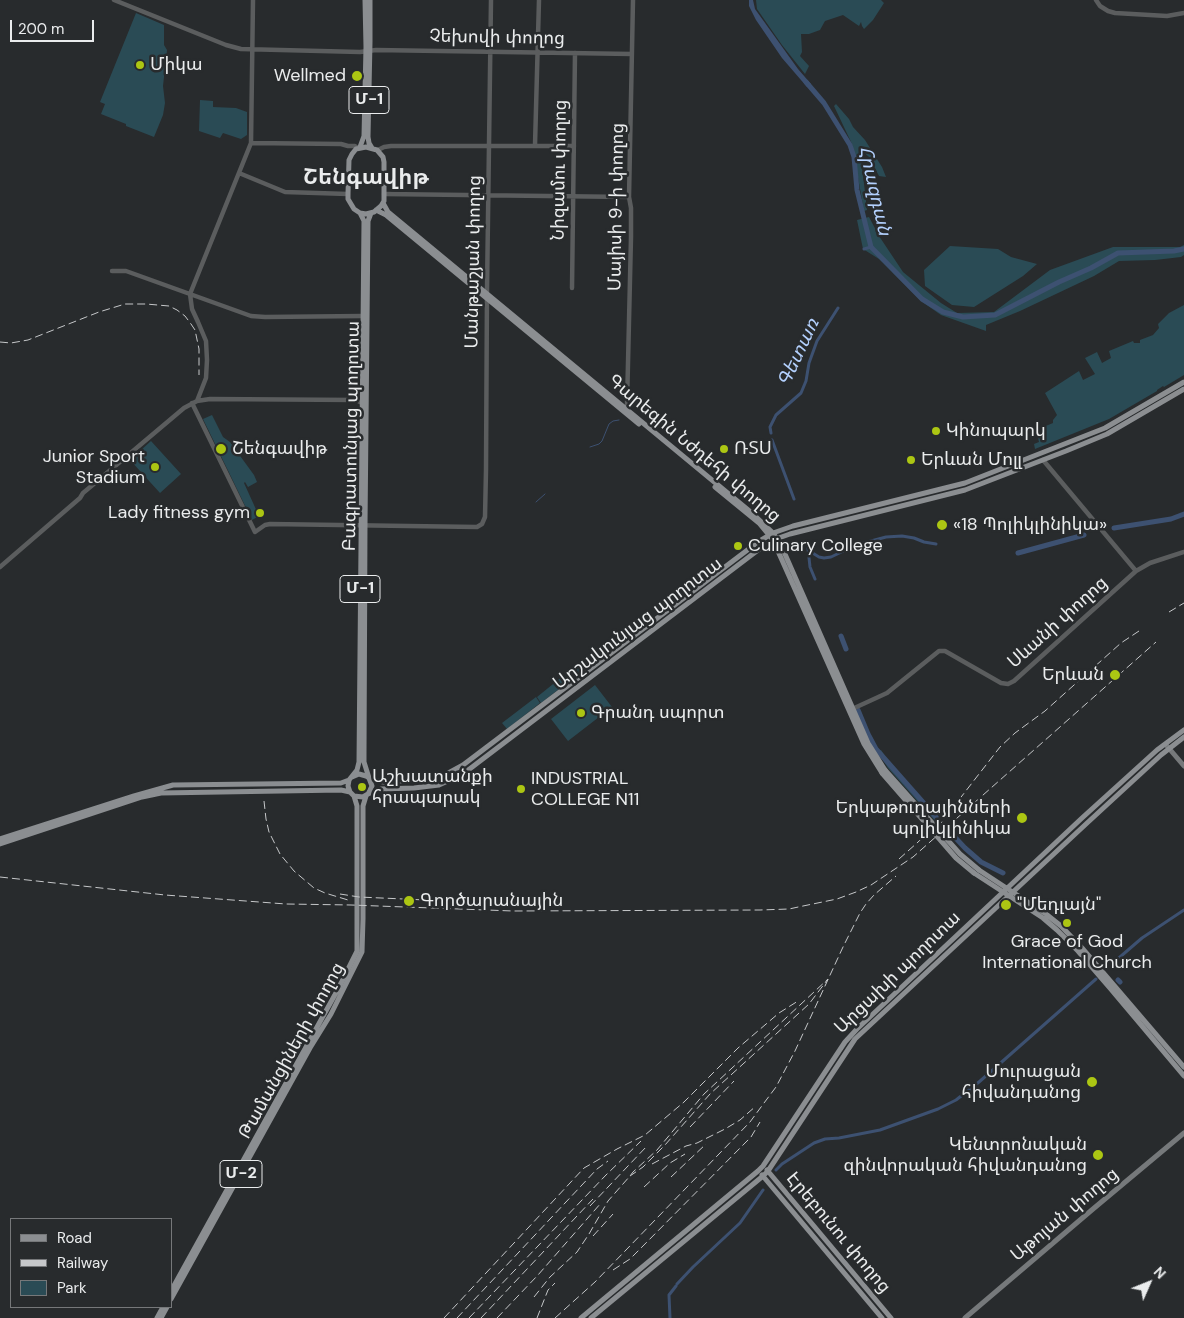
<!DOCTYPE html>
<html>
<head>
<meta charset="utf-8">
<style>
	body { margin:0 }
	#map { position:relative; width:1184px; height:1318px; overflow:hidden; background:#282b2d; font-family:"DM Sans",sans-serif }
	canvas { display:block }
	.legend { position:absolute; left:10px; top:1218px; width:162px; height:90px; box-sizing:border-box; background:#282b2d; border:1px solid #76787a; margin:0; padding:6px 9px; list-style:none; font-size:15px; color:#eaeced }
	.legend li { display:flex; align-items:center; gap:10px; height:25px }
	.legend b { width:25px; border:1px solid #76787a }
	.north { position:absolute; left:1124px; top:1258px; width:50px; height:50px; -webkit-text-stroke:4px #282b2d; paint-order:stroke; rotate:46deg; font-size:14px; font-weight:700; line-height:20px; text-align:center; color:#eaeced }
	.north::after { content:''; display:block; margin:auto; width:18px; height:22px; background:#eaeced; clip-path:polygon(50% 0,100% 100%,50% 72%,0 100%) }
	.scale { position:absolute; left:10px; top:20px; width:84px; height:22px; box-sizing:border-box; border:2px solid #eaeced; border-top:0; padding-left:6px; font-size:15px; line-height:18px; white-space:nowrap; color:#eaeced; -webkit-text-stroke:4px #282b2d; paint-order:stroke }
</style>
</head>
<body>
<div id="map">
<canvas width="1184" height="1318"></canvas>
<ul class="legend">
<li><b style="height:6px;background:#8b8e91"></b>Road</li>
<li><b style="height:6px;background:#c6c8ca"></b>Railway</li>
<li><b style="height:14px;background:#2a4b55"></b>Park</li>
</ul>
<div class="north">N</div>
<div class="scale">200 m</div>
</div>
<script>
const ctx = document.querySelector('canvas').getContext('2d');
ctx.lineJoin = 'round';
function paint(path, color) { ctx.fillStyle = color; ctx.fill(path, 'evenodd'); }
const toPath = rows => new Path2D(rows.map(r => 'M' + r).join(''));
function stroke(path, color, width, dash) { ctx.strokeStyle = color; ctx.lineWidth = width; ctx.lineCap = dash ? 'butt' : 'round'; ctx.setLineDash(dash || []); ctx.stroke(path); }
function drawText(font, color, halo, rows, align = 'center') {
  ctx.font = font + ' "DM Sans","Noto Sans Armenian",sans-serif'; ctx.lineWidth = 5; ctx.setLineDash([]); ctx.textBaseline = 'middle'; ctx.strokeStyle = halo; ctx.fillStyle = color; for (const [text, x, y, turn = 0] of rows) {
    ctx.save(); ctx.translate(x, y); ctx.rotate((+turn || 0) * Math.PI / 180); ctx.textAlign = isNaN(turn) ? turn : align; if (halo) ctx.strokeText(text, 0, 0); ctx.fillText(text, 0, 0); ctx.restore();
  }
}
paint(toPath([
	[756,0,881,0,884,3,873,20,864,29,862,26,861,22,859,26,843,15,825,21,820,30,809,34,801,34,802,52,800,56,809,66,805,74,782,45,757,9],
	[136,13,164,25,164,45,167,50,163,86,165,103,163,115,154,137,126,126,126,124,101,114,105,104,100,102],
	[200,100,213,101,213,107,236,108,247,112,247,135,241,139,223,133,220,138,199,131],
	[836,104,849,119,853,127,865,140,882,167,886,177,879,176,869,157,860,149,867,210,864,211,852,144,834,106],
	[869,217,879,236,903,272,941,303,957,313,994,312,1050,270,1113,247,1180,247,1184,245,1184,255,1181,257,1155,260,1119,261,1094,276,1020,311,986,325,986,331,941,315,921,301,879,259,863,249,857,220],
	[950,246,998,249,1011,257,1037,264,1023,276,974,307,952,305,925,286,924,270],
	[1184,305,1184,375,1164,387,1163,386,1157,390,1157,391,1109,419,1035,449,1034,444,1039,442,1036,430,1053,423,1053,420,1057,415,1045,393,1079,371,1083,380,1095,374,1085,358,1097,352,1102,363,1111,358,1109,351,1133,341,1134,343,1140,343,1140,340,1153,335,1159,328,1158,324,1169,313],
	[212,415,223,437,230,442,254,475,257,482,248,487,245,482,244,483,259,516,252,520,203,419],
	[151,441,181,474,160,493,130,460],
	[595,652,600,658,569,681,565,676],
	[563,676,568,682,541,703,537,697],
	[595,685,612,707,568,741,551,719],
	[536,697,540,703,507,729,502,723],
	[881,750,892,766,933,813,936,817,936,822,888,768,877,751]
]), '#2a4b55');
paint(toPath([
	[749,0,753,0,755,9,798,69,811,84,807,87,782,58,756,20,749,6]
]), '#3d5171');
stroke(toPath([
	[590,447,599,444,602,441,609,424,613,421,619,420],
	[536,502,545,494]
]), '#3d5171', 1);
stroke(toPath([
	[864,249,871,247],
	[771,433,770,427,776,415,801,393,806,381,809,363,817,341,838,308],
	[772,440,794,499],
	[808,548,811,552,819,557,824,558,831,557,856,545,886,537,902,536,914,538,924,542,936,544],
	[808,548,810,567,815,579],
	[1113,963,1142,938,1184,910],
	[776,1170,782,1164,814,1143,825,1139,839,1138,880,1130,938,1109,956,1100,979,1082,1096,979],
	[677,1284,693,1267,740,1223,763,1190],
	[670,1318,669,1295,676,1286]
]), '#3d5171', 3);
stroke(toPath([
	[806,82,824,103,850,145,854,157,857,190,871,247,922,299,943,312,963,317,995,315,1059,282,1091,268,1118,253,1174,251,1184,249],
	[1114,528,1171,519,1184,514],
	[1018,553,1084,535],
	[841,636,846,649],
	[858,710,868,734,876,749,936,817],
	[949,831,965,848,981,862,1003,873],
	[1118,980,1120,982]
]), '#3d5171', 5);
stroke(toPath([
	[114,0,226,45,241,49,360,52,376,50,632,54],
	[1096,0,1100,6,1108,11,1115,13,1167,16,1184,13],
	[251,143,341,144,348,146,355,146,358,148],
	[535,145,539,0],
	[378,150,384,147,391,146,574,146],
	[239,173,285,192,348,194],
	[384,194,629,197],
	[112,271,126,271,251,316,265,317,363,316],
	[572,288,575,53],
	[197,401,206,378,207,360,206,341,198,322,192,309,190,294,251,143,253,0],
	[192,403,255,532,265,525,270,524,477,527,482,524,485,517,486,470,487,290,491,0],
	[625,412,627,405,631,237,631,208,629,197,633,0],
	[1043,460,1136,571],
	[0,567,80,498,83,493,95,483,184,408,197,401,210,399,356,400,364,404],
	[850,710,887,693,939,651,945,651,1001,683,1008,684,1014,681,1136,571,1150,563,1184,552]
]), '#5b5d5e', 4.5);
stroke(toPath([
	[1167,746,1184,766],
	[965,1318,1093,1209,1184,1133]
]), '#76797b', 5);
stroke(toPath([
	[370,0,370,42,368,137,369,143,372,148],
	[360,147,364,136,366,47,365,0],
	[366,147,377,150,383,157,384,162,384,201,381,206,374,212,366,214,360,213,354,209,348,199,348,194,349,160,352,154,356,149,366,147],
	[383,203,388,212,753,514,773,533,781,545,868,743,885,770],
	[376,210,386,215,639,424],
	[715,487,759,523,773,540,864,744,882,773],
	[352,777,359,774,366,776,369,778,372,786,368,794,363,797,354,796,350,792,348,786,349,780,357,770,359,762,364,221,360,213],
	[369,778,364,762,364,755,365,525,368,221,371,213],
	[371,780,384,782,429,779,441,777,463,765,758,542,773,533,793,526,965,483,1105,428,1184,382],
	[368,794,381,789,414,788,439,785,463,774,762,547,773,540,790,534,965,490,1066,451,1107,434,1184,389],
	[0,839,134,796,173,785,341,783,349,780],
	[0,844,142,797,161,793,341,790,350,792],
	[979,870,1046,914,1061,926,1082,948,1184,1067],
	[974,873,1043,918,1057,930,1078,951,1110,988,1184,1076],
	[767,1170,891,1318],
	[762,1175,882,1318],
	[171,1291,337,991,357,951,357,806,354,796],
	[171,1299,310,1048,331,1014,362,952,363,919,363,806,366,796],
	[157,1318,163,1307],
	[161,1318,167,1307],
	[581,1318,758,1171,763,1166,845,1042,857,1029,1082,818,1157,750,1184,730],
	[591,1318,763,1176,768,1171,855,1039,1086,824,1161,755,1184,737]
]), '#8b8e91', 5);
stroke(toPath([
	[0,342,11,343,28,340,99,312,125,304,146,304,169,306,177,310,185,316,191,324,195,330,199,349,199,375],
	[1169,612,1184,603],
	[264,801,266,819,269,832,280,854,294,871,314,888,325,893,348,900],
	[937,828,1000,747,1015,733,1045,711,1121,643,1142,629],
	[899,859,917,843,939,822],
	[0,877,165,895,286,904,351,905,513,911,760,910,789,909,803,906,837,899,856,892,871,885,913,857,1156,642],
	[340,894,359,897,470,902],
	[690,1127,734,1081],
	[652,1164,686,1146,697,1143,725,1129,740,1120,756,1106],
	[671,1177,706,1144],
	[644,1187,670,1163,685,1154],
	[590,1206,647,1146],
	[593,1236,613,1214],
	[613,1270,630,1259,639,1250,751,1137,760,1122],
	[534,1297,550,1277,577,1252,589,1234,608,1201,630,1176,633,1172,657,1150,704,1094,828,979,809,1004,710,1094,665,1145,643,1167,630,1176],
	[444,1318,584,1168,617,1149,645,1135,684,1102,738,1048,779,1013,798,1001],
	[457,1318,597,1169,608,1161],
	[469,1318,606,1175,641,1141],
	[481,1318,593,1199],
	[497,1318,538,1275,601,1203],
	[537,1318,548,1290,555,1283],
	[555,1318,595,1282,750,1122,764,1103,776,1087,795,1051,843,947,860,913,866,904,874,895,896,876]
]), '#c6c8ca', 1, [8, 4]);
stroke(toPath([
	[885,770,960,854,979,870],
	[882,773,956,858,974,873]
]), '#8b8e91', 5);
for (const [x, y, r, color] of [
	[140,65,5,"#acc613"],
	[357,76,6,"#acc613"],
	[936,431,5,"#acc613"],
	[221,449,6,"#acc613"],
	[724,449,5,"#acc613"],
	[911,460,5,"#acc613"],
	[155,467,5,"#acc613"],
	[260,513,5,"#acc613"],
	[942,525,6,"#acc613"],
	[738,546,5,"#acc613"],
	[1115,675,6,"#acc613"],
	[581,713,5,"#acc613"],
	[362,787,5,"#acc613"],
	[521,789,5,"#acc613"],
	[1022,818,6,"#acc613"],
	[409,901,6,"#acc613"],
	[1006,905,6,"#acc613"],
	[1067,923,5,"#acc613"],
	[1092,1082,6,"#acc613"],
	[1098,1155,6,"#acc613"]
]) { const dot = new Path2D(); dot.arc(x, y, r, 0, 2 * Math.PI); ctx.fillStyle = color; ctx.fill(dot); stroke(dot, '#282b2d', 2); }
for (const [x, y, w] of [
	[369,100,40],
	[360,589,40],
	[241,1174,42]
]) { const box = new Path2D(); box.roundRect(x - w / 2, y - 13.5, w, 27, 4); ctx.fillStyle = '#282b2d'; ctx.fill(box); stroke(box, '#eaeced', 1); }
drawText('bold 16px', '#eaeced', null, [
	["Մ-1",369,100],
	["Մ-1",360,589],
	["Մ-2",241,1174]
]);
drawText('18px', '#eaeced', '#282b2d', [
	["Չեխովի փողոց",497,38,1],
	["Նիզամու փողոց",560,170,-89],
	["Մայիսի 9-ի փողոց",617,207,-89],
	["Մանթաշյան փողոց",474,262,-89],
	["Բագրատունյաց պողոտա",352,436,-89],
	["Գարեգին Նժդեհի փողոց",694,449,40],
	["Սևանի փողոց",1058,623,-42],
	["Արշակունյաց պողոտա",638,624,-37],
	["Արցախի պողոտա",898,973,-44],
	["Թամանցիների փողոց",292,1051,-61],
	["Աթոյան փողոց",1065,1215,-40],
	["Էրեբունու փողոց",838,1233,50]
]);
drawText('18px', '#eaeced', '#282b2d', [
	["Միկա",150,65],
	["Wellmed",346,76,"right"],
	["Կինոպարկ",946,431],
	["Շենգավիթ",232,449],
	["ՌՏՍ",734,449],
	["Junior Sport",145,457,"right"],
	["Stadium",145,478,"right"],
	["Երևան Մոլլ",921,460],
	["Lady fitness gym",250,513,"right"],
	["«18 Պոլիկլինիկա»",953,525],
	["Culinary College",748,546],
	["Երևան",1104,675,"right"],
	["Գրանդ սպորտ",591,713],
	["Աշխատանքի",372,777],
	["հրապարակ",372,798],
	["INDUSTRIAL",531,779],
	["COLLEGE N11",531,800],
	["Երկաթուղայինների",1011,808,"right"],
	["պոլիկլինիկա",1011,829,"right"],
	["Գործարանային",420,901],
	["\"Մեդլայն\"",1017,905],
	["Grace of God",1067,942,"center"],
	["International Church",1067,963,"center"],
	["Մուրացան",1081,1072,"right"],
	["հիվանդանոց",1081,1093,"right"],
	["Կենտրոնական",1087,1145,"right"],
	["զինվորական հիվանդանոց",1087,1166,"right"]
], 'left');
drawText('italic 19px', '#b3d0fd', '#282b2d', [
	["Հրազդան",874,191,77],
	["Գետառ",799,353,-65]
]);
drawText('bold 22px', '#eaeced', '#282b2d', [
	["Շենգավիթ",366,178]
]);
</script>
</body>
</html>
